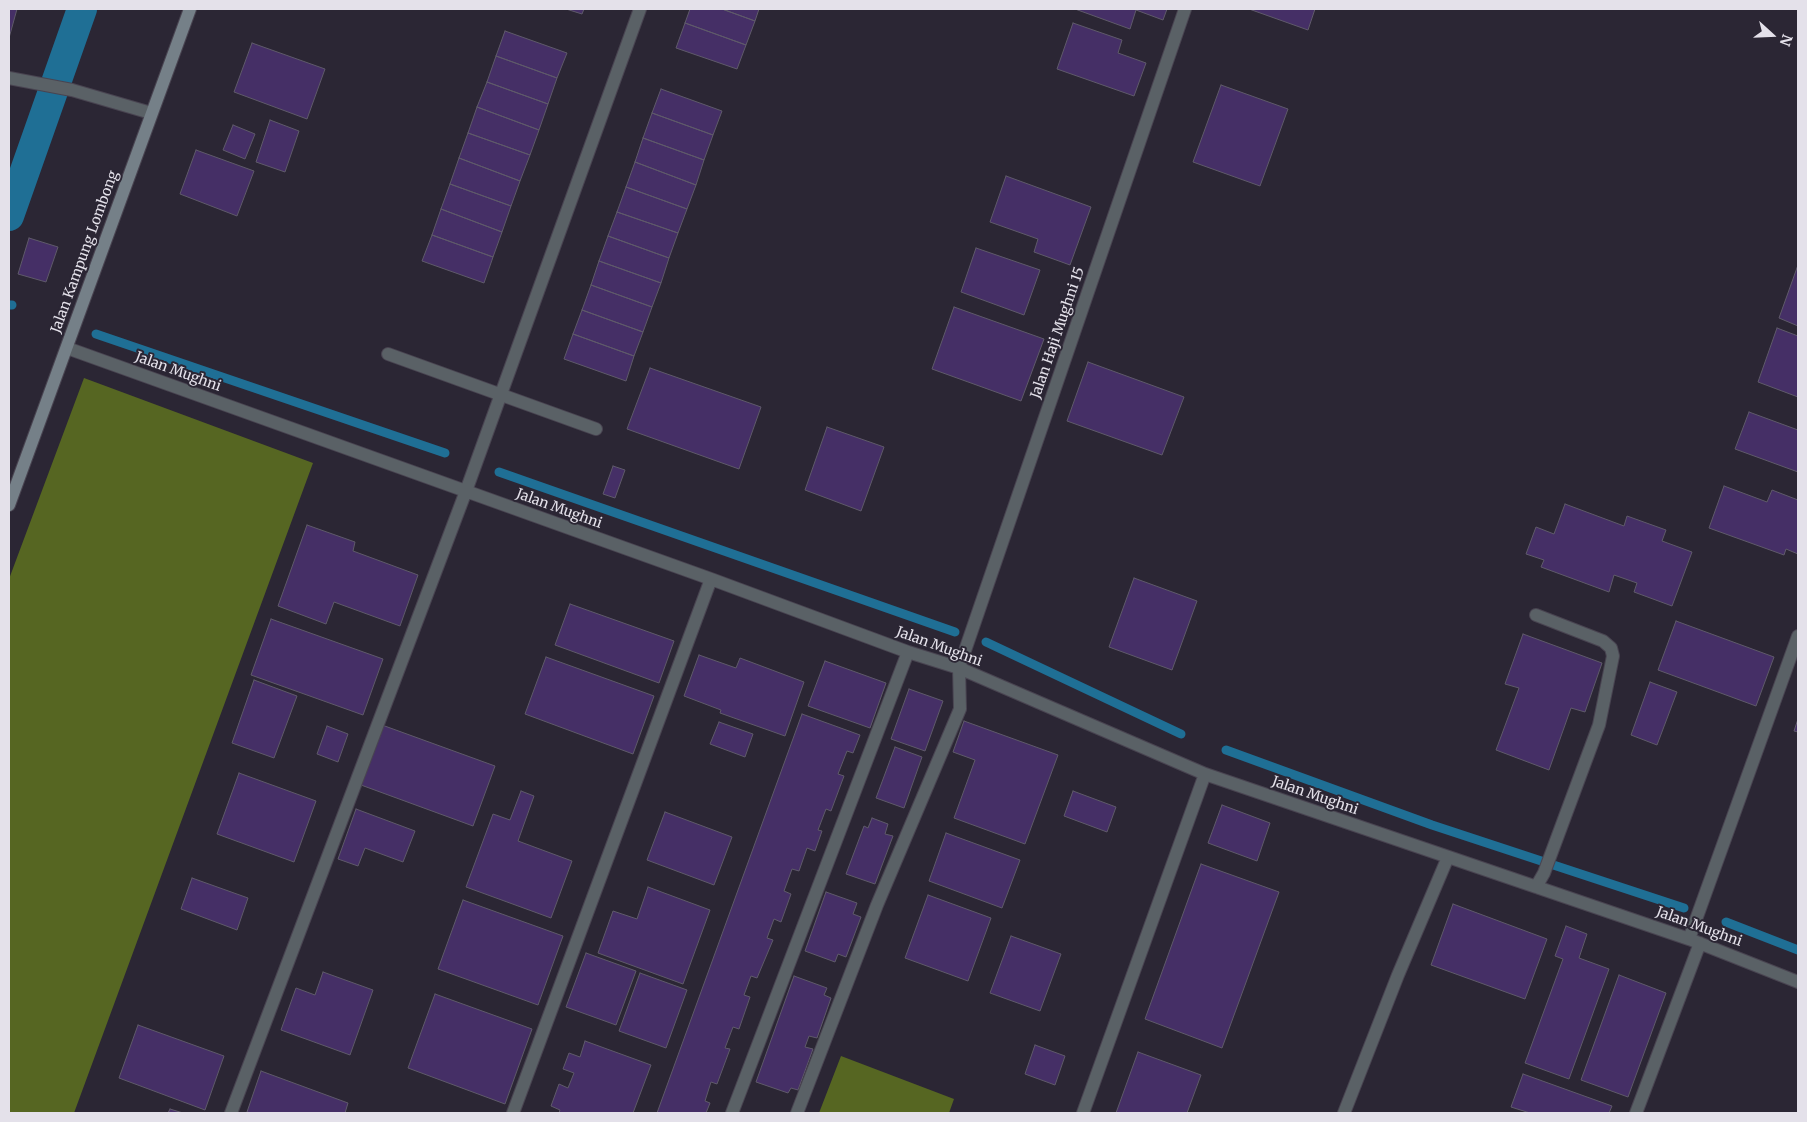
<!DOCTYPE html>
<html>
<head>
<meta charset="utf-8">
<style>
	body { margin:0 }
	#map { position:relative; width:1807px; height:1122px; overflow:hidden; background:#2b2634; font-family:Merriweather,serif }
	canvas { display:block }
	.frame { position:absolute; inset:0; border:10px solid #e4e1ea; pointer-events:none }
	.north { position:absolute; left:1747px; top:10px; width:50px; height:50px; -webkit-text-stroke:4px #2b2634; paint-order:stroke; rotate:110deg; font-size:14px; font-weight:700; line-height:20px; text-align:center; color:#e4e1ea }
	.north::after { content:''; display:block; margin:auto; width:18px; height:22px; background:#e4e1ea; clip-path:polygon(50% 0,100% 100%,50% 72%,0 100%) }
</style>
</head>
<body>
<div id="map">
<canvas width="1807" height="1122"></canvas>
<div class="frame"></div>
<div class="north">N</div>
</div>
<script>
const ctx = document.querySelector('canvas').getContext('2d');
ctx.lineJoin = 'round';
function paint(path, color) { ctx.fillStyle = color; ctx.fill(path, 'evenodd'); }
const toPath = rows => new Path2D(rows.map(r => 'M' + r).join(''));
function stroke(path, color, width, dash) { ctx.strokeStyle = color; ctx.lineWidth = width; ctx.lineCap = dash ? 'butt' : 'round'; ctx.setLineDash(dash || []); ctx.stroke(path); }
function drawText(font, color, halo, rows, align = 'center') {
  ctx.font = font + ' Merriweather,serif'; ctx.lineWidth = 4; ctx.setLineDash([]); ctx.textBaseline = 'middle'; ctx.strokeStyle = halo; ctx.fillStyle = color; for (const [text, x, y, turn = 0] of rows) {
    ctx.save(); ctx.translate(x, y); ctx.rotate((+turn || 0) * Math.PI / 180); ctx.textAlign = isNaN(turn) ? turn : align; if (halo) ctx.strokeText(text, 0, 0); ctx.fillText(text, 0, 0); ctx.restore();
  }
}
paint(toPath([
	[84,378,313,463,74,1113,9,1113,9,579],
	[841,1056,954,1099,949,1113,819,1113]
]), '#566622');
stroke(toPath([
	[9,305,12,305],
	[96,334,445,453],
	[499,472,955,632],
	[986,642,1181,734],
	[1226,750,1432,825,1684,908],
	[1726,922,1798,950]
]), '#1f6f95', 9);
stroke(toPath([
	[9,216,82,9]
]), '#1f6f95', 30);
const building = toPath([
	[9,9,17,9,9,38,9,9],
	[566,9,584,9,582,14,566,9],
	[690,9,722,9,755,21,746,45,685,23,690,9],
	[722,9,759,9,755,21,722,9],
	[1075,9,1167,9,1163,20,1136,10,1130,29,1075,9],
	[1249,9,1315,9,1308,30,1249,9],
	[685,23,746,45,737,69,676,48,685,23],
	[1073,23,1122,40,1118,53,1146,63,1134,96,1057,69,1073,23],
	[505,31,567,53,557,78,496,56,505,31],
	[252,43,325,69,307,119,234,92,252,43],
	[496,56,557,78,548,104,487,82,496,56],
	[487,82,548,104,539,130,477,107,487,82],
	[1221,85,1288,109,1260,186,1193,162,1221,85],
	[661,89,722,111,713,135,652,113,661,89],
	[477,107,539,130,530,155,468,133,477,107],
	[652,113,713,135,704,160,643,138,652,113],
	[270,120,299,131,285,172,256,162,270,120],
	[233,125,255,134,245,159,223,150,233,125],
	[468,133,530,155,520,181,459,158,468,133],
	[643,138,704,160,696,185,635,162,643,138],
	[196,150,254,171,237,216,180,194,196,150],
	[459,158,520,181,511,206,450,184,459,158],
	[635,162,696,185,687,209,626,187,635,162],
	[1006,176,1091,207,1070,265,1034,252,1038,239,990,222,1006,176],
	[450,184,511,206,502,232,441,209,450,184],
	[626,187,687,209,678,233,617,212,626,187],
	[441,209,502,232,493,257,432,235,441,209],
	[617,212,678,233,669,258,608,236,617,212],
	[432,235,493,257,484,283,422,261,432,235],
	[608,236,669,258,661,283,599,261,608,236],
	[29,238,58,247,46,282,18,274,29,238],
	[976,248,1040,270,1024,315,961,292,976,248],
	[599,261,661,283,652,307,591,285,599,261],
	[1798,265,1798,326,1779,318,1798,265],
	[591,285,652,307,643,332,582,310,591,285],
	[954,307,1044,339,1021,401,932,369,954,307],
	[582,310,643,332,634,356,573,334,582,310],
	[1777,328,1798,336,1798,397,1758,382,1777,328],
	[573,334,634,356,626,381,564,359,573,334],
	[1088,362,1184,397,1162,455,1067,421,1088,362],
	[650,368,761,407,739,469,627,429,650,368],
	[1749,412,1798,430,1798,472,1735,449,1749,412],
	[827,427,884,447,861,511,805,490,827,427],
	[613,466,625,470,615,498,603,494,613,466],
	[1724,486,1767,502,1772,490,1798,500,1798,554,1786,549,1784,555,1709,528,1724,486],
	[1565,504,1624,526,1627,516,1666,530,1662,541,1692,552,1672,606,1634,592,1637,583,1614,575,1609,592,1541,567,1544,560,1526,554,1536,527,1554,534,1565,504],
	[307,525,355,542,353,551,418,575,400,626,334,602,326,624,278,606,307,525],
	[1134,578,1197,601,1172,670,1109,647,1134,578],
	[570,604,674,641,659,683,555,645,570,604],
	[271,619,383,659,363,715,251,675,271,619],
	[1676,621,1774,657,1756,706,1658,670,1676,621],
	[1523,634,1602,663,1585,712,1571,708,1549,770,1496,750,1519,688,1505,684,1523,634],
	[699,655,736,668,740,658,804,682,785,736,720,713,721,710,684,696,699,655],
	[546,657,654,696,633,754,525,714,546,657],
	[825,661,886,683,870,728,808,706,825,661],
	[254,680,297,696,274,758,232,743,254,680],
	[1650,682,1677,692,1657,745,1631,735,1650,682],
	[909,689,943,701,925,751,891,739,909,689],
	[802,714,860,735,853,753,847,751,838,774,844,776,831,811,826,809,818,830,822,831,815,851,807,848,799,871,792,869,784,891,791,894,781,922,774,919,767,938,773,940,757,978,751,976,744,995,750,997,739,1029,733,1027,725,1048,730,1049,717,1084,711,1082,705,1101,710,1103,706,1113,657,1113,802,714],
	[1798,719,1798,732,1794,731,1798,719],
	[964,721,1058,755,1025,844,954,818,975,760,953,752,964,721],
	[719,722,753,734,745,757,710,744,719,722],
	[382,725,495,766,473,826,361,785,382,725],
	[327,726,348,734,338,762,317,754,327,726],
	[895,747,922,757,904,808,876,798,895,747],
	[239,773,316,801,294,862,217,834,239,773],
	[521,791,534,796,518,841,572,861,551,918,466,887,493,814,510,820,521,791],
	[1073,791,1116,807,1107,832,1064,816,1073,791],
	[1222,805,1270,823,1257,861,1208,843,1222,805],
	[356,809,415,831,403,862,365,848,358,866,338,859,356,809],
	[665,812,732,837,714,885,647,860,665,812],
	[872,818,888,824,885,834,893,836,875,884,846,874,864,826,868,828,872,818],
	[946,833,1020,860,1002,908,929,881,946,833],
	[1201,864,1279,892,1222,1048,1145,1019,1201,864],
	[192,878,248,898,237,930,181,909,192,878],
	[648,887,710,910,683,984,598,953,613,911,637,919,648,887],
	[826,892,857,903,853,914,861,917,846,957,838,954,835,962,805,951,826,892],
	[928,895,991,918,968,981,905,958,928,895],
	[463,900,563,936,538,1005,438,969,463,900],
	[1453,904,1547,939,1525,999,1431,965,1453,904],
	[1566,926,1587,934,1579,958,1609,969,1569,1079,1525,1063,1563,959,1555,956,1566,926],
	[1011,936,1061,954,1040,1011,990,993,1011,936],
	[586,953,636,971,616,1025,566,1007,586,953],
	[323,972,373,990,350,1055,281,1030,296,988,315,995,323,972],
	[640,973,687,990,666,1048,619,1031,640,973],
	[1619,975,1666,993,1628,1097,1581,1080,1619,975],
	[794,976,827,988,824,995,831,998,817,1038,809,1036,805,1047,813,1049,798,1090,791,1088,788,1093,756,1082,794,976],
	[435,994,532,1029,505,1104,408,1068,435,994],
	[138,1025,224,1056,205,1110,119,1078,138,1025],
	[585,1041,651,1065,633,1113,559,1113,560,1110,551,1106,559,1084,568,1088,574,1073,563,1069,569,1053,580,1057,585,1041],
	[1035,1045,1065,1056,1055,1085,1025,1074,1035,1045],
	[1138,1052,1201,1075,1187,1113,1116,1113,1138,1052],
	[261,1071,348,1103,345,1113,251,1113,247,1112,261,1071],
	[1523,1074,1612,1106,1609,1113,1530,1113,1511,1107,1523,1074],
	[170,1109,183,1113,168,1113,170,1109]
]);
paint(building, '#452f66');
stroke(building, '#5f5a6a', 1);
const lane = toPath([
	[9,78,72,90,151,113]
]);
const street = toPath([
	[67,348,711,579,908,652,959,668,1205,774,1689,939,1798,982],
	[388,354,596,429],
	[1536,887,1544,873,1599,725,1613,656,1611,648,1603,641,1536,615],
	[1689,939,1798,636],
	[231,1113,466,491,640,9],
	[513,1113,711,579],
	[732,1113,908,652],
	[797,1113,877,905,960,709,959,668,1185,9],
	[1083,1113,1205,774],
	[1344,1113,1398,975,1448,857],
	[1636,1113,1700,943]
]);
const secondary = toPath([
	[9,505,190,9]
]);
stroke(lane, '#494451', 14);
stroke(street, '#494451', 14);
stroke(secondary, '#494451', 14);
stroke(lane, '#5a6166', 12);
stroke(street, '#5a6166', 12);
stroke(secondary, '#758088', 12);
drawText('14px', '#e4e1ea', '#2b2634', [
	["Jalan Kampung Lombong",85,252,-70],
	["Jalan Haji Mughni 15",1058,333,-71],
	["Jalan Mughni",178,372,20],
	["Jalan Mughni",559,509,20],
	["Jalan Mughni",939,647,20],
	["Jalan Mughni",1315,796,19],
	["Jalan Mughni",1699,927,20]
]);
</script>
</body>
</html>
